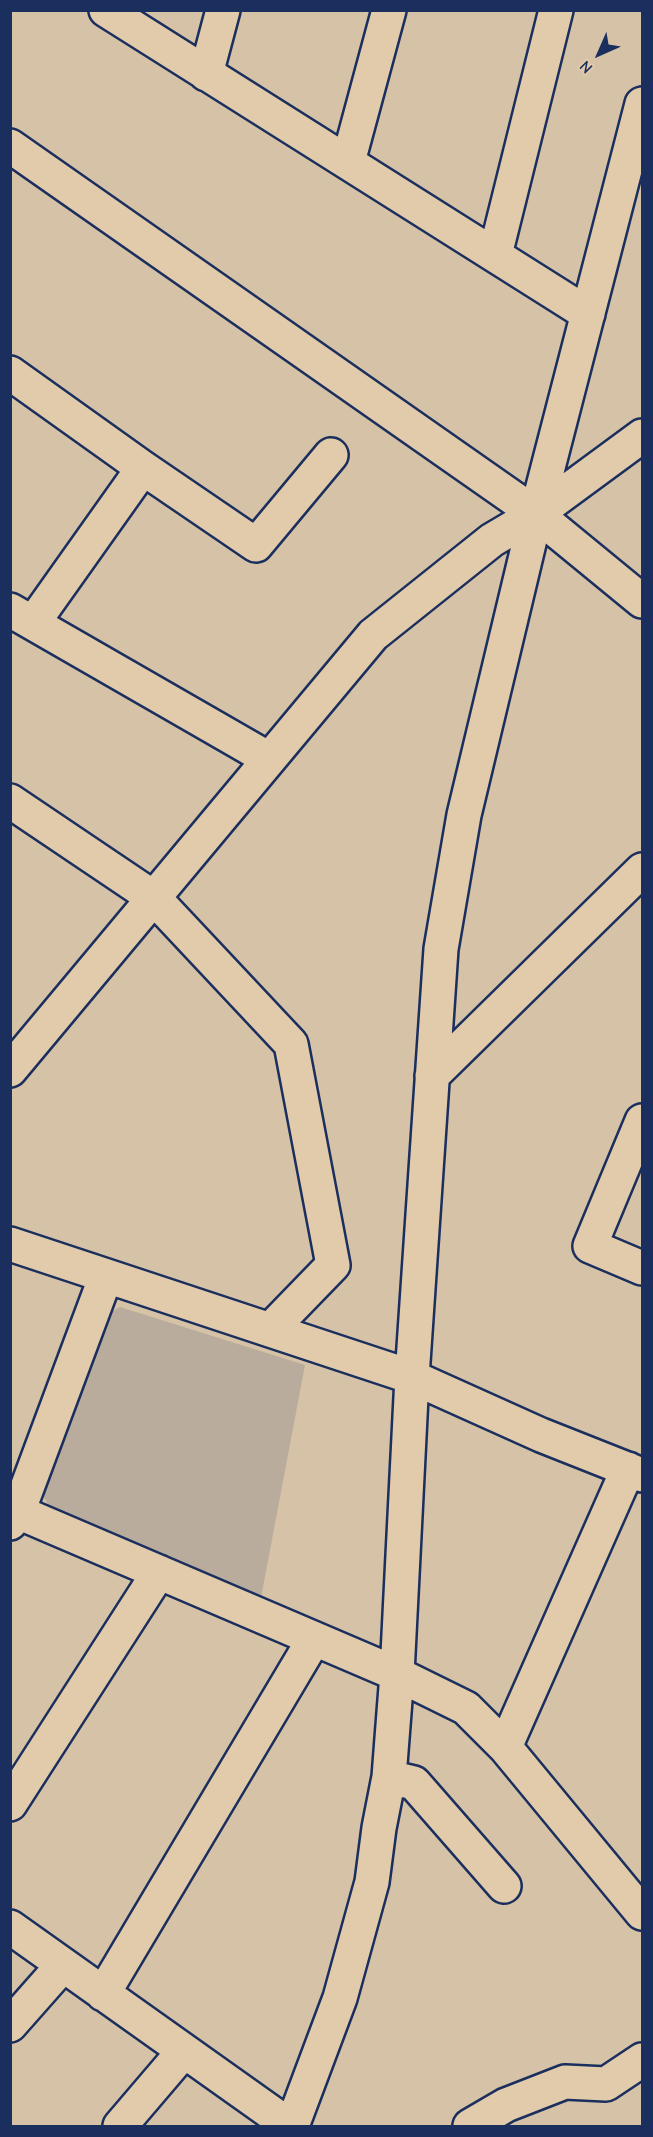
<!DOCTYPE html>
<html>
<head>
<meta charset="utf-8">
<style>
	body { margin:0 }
	#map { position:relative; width:653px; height:2137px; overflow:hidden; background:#d6c2a6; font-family:"Comic Neue",sans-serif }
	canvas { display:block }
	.frame { position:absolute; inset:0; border:12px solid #1b2f5e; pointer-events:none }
	.north { position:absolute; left:569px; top:24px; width:60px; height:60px; -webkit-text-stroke:4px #e2cbab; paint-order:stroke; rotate:225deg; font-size:16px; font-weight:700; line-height:24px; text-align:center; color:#1b2f5e }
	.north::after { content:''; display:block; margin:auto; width:21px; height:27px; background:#1b2f5e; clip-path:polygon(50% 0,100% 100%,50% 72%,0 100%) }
</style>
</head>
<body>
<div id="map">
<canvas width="653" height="2137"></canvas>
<div class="frame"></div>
<div class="north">N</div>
</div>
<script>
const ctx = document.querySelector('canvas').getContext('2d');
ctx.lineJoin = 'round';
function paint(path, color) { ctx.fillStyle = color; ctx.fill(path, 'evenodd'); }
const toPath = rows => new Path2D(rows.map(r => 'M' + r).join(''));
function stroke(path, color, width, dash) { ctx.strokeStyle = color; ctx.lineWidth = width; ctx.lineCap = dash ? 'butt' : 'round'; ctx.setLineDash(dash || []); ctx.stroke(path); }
paint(toPath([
	[120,1307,305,1365,260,1603,51,1510,42,1494,88,1367,103,1317]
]), '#baac9c');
const minor = toPath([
	[106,10,588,314],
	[206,74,223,10],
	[10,146,536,514,642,601],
	[348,162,389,10],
	[495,255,556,10],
	[10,373,143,468,256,545,331,455],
	[10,610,269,759],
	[33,623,143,468],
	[10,801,154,898,291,1044,333,1265,270,1330],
	[10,1070,373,635,492,540,536,514,642,436],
	[432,1076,642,870],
	[642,1121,590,1246,642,1268],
	[10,1244,412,1377,541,1435,642,1475],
	[18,1512,397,1674,466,1708,505,1747,628,1469],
	[10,1523,18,1512,106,1276],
	[505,1747,642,1913],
	[389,1777,414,1783,504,1886],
	[10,1804,159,1572],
	[10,1927,290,2126],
	[103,1994,314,1639],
	[10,2025,63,1965],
	[120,2126,184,2051],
	[292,2126,340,1998,372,1882,379,1828,389,1777,397,1674,412,1377,441,949,464,815,536,514,642,104],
	[470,2126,506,2105,565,2082,606,2084,642,2060]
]);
stroke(minor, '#1b2f5e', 38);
stroke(minor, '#e2cbab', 33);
</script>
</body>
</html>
